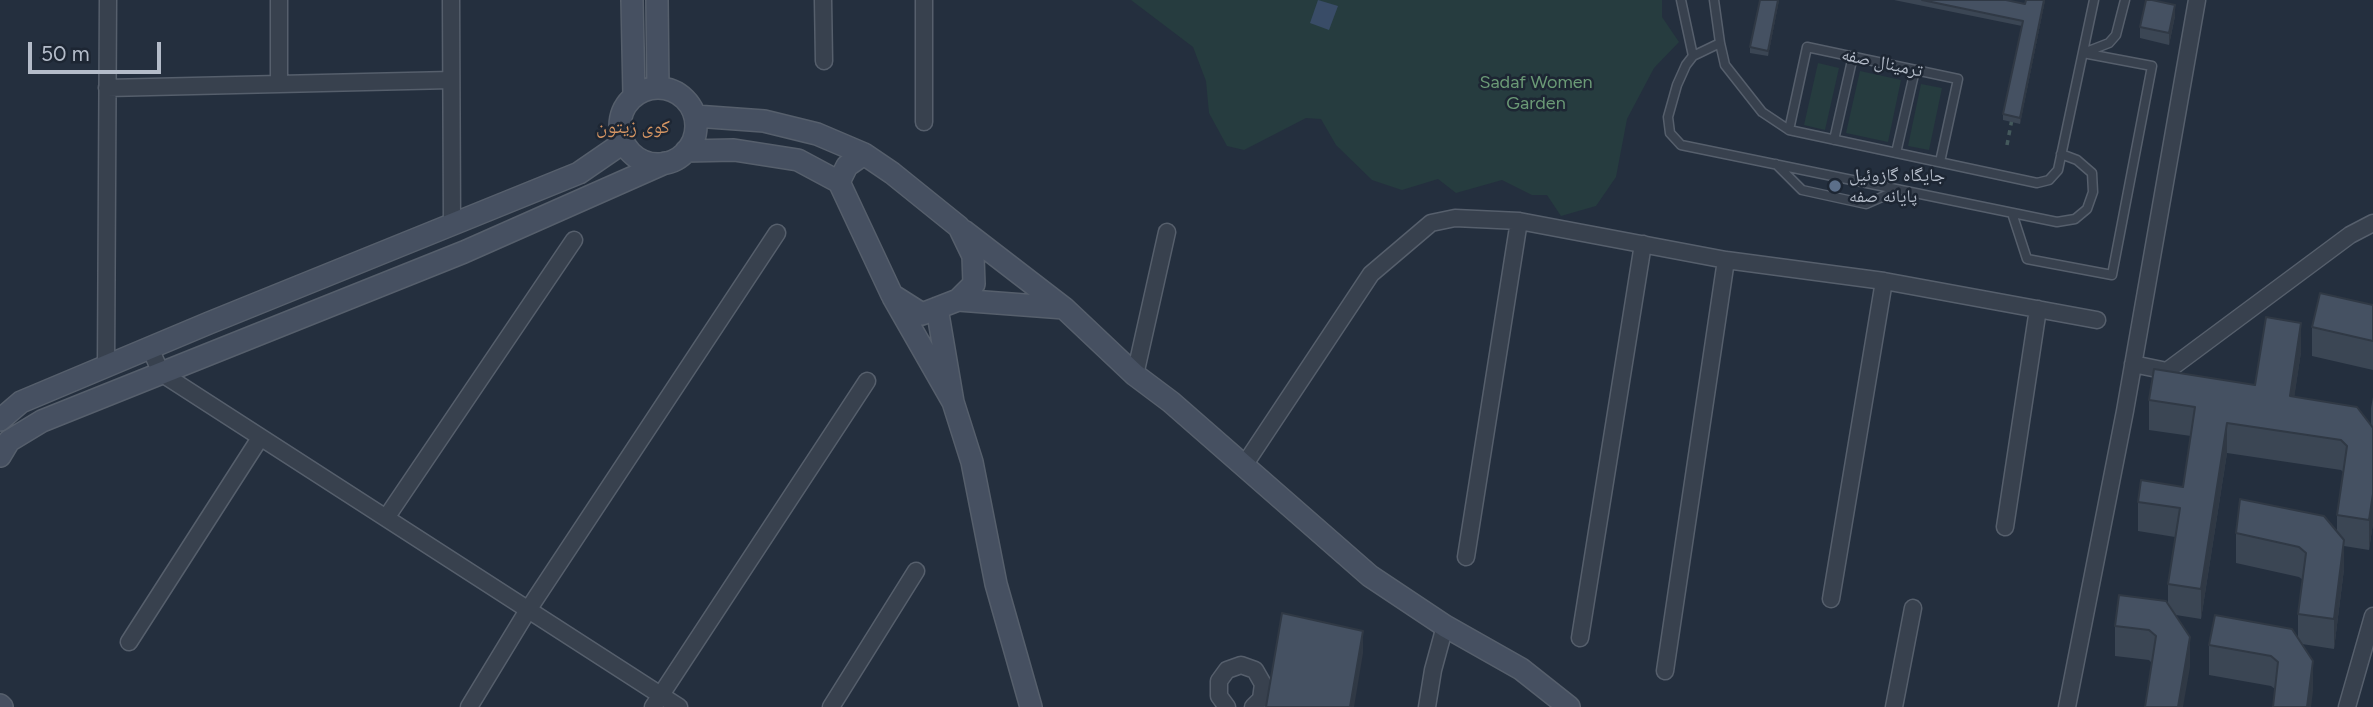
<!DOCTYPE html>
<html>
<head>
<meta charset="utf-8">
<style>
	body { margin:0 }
	#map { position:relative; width:2373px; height:707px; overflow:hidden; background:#242f3e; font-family:Figtree,sans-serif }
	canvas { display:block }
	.scale { position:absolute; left:28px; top:42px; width:133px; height:32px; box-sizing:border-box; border:4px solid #b4bcc9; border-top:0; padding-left:9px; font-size:21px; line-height:24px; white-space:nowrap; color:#b4bcc9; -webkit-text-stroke:5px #1d2633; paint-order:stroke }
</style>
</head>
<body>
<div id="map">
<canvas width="2373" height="707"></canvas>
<div class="scale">50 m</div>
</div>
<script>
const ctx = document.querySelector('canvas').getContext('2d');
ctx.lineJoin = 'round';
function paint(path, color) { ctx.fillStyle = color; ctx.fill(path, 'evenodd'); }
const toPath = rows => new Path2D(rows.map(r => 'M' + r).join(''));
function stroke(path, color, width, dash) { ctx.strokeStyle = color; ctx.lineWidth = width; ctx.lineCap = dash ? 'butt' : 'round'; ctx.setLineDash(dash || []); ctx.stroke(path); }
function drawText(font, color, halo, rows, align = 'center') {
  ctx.font = font + ' Figtree,"Noto Naskh Arabic",sans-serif'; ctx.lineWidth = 5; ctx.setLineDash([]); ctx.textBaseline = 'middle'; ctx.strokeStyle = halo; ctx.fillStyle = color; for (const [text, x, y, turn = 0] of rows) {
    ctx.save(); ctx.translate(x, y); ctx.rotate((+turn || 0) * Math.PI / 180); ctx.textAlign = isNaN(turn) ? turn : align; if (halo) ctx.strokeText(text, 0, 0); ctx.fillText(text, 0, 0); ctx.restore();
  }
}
paint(toPath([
	[1131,0,1662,0,1662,17,1679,42,1654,68,1627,119,1616,177,1596,206,1561,216,1547,195,1532,195,1502,180,1456,193,1438,179,1402,190,1372,180,1336,145,1321,119,1306,118,1244,150,1227,146,1209,113,1206,81,1193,47],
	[1818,63,1839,68,1825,130,1804,125],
	[1860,71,1901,80,1888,142,1846,133],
	[1921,84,1942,88,1929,150,1908,146]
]), '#263c3f');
paint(toPath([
	[1318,0,1338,6,1329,30,1310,23]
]), '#394c67');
const lane = toPath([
	[1681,0,1693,56,1686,65,1677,85,1668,117,1670,133,1681,145,2057,222,2075,219,2087,209,2093,192,2092,173,2077,160,2061,154],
	[1714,0,1720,43,1725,65,1762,112,1789,130,2037,183,2049,180,2058,170,2094,0],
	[2086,52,2109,43,2116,35,2125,0],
	[1693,56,1720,43],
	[1789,130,1807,47,1958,79,1940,162],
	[1834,140,1853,56],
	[1896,153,1915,70],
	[1776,164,1802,190,1866,204,1898,190],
	[2012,213,2027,259,2112,275,2152,66,2083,53]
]);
const street = toPath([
	[451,0,452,224],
	[823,0,824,61],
	[924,0,924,122],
	[279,84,279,0],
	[107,88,451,80],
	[150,348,161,373,679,707],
	[2133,364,2167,371,2350,235,2373,223],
	[106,368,108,0],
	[1135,375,1167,232],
	[1243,467,1371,274,1431,223,1455,218,1519,221,1726,260,1884,281,2097,320],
	[386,518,574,240],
	[2005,527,2038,309],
	[1466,557,1519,221],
	[1831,599,1884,281],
	[1580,638,1643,244],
	[129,642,260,438],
	[1665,671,1726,260],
	[469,707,528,610,777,233],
	[653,707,867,381],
	[831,707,916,571],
	[1227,707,1219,696,1219,681,1227,670,1241,665,1255,670,1263,684,1261,699,1253,707],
	[1427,707,1433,670,1445,626],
	[1894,707,1913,608],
	[2067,707,2125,411,2197,0],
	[2347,707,2373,616]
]);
const secondary = toPath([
	[632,0,634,96],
	[657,0,658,87],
	'620 126a38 38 0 1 1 76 0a38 38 0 1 1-76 0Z',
	[695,116,764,121,817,134,864,154],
	[686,151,734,150,798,160,839,182],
	[864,154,892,173,959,227,973,256,974,284,958,300,922,314,892,295,839,182,847,166,864,154],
	[893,297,953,402,937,308],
	[958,300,1064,308,964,231],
	[1064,308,1135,375,1171,402,1370,576,1445,626,1521,669,1569,707],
	[953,402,972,462,996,584,1031,707],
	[0,420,21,402,209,323,579,173,624,142],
	[0,456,9,441,42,421,464,252,665,163],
	[0,705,2,707]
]);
stroke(lane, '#565f6c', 11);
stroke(street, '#565f6c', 19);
stroke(secondary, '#565f6c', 24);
stroke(toPath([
	[2007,145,2012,119]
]), '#44595c', 3.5, [5, 5]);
stroke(lane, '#38414e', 8);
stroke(street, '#38414e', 16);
stroke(secondary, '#465061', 21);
paint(toPath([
	[1779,0,1768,56,1750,53,1750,47],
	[1894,0,2006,0,2025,4,2026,0,2045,0,2020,124,2003,120,2003,114,2022,26],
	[2175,16,2169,45,2140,38,2140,27],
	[2373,305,2373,370,2312,356,2312,327],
	[2301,352,2294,397,2371,426,2371,408,2373,397,2373,523,2369,550,2344,546,2344,569,2334,649,2302,644,2313,691,2275,689,2271,686,2209,675,2209,645,2298,639,2298,614,2303,580,2299,577,2236,563,2236,533,2337,531,2337,515,2343,472,2341,470,2227,453,2201,619,2176,615,2190,667,2152,663,2149,660,2115,656,2115,626,2168,604,2168,584,2175,537,2138,531,2138,502,2183,487,2191,436,2149,430,2149,400,2255,385]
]), '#3b4654');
paint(toPath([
	[1778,0,1779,0,1768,56,1768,51],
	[2044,0,2045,0,2020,124,2020,118],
	[2175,5,2175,16,2169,45,2169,33],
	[2301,323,2301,352,2290,426,2290,396],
	[2227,423,2227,453,2201,619,2201,589],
	[2373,494,2373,523,2369,550,2369,520],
	[2344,540,2344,569,2334,649,2334,619],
	[1363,631,1363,653,1354,707,1350,707],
	[2190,637,2190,667,2183,707,2178,707],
	[2313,661,2313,691,2311,707,2307,707]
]), '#303945');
const building = toPath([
	[1760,0,1778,0,1768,51,1750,47,1760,0],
	[1922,0,2006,0,2025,4,2026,0,2044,0,2020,118,2003,114,2023,21,1922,0],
	[2146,0,2152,0,2175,5,2169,33,2140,27,2146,0],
	[2320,293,2373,305,2373,341,2312,327,2320,293],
	[2266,317,2301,323,2290,396,2357,407,2373,428,2373,494,2369,520,2337,515,2347,446,2341,440,2227,423,2201,589,2168,584,2180,508,2138,502,2141,480,2183,487,2195,407,2149,400,2154,369,2255,385,2266,317],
	[2240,499,2324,516,2344,540,2334,619,2298,614,2306,553,2299,547,2236,533,2240,499],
	[2119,595,2166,601,2190,637,2178,707,2145,707,2156,636,2149,630,2115,626,2119,595],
	[1282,613,1363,631,1350,707,1266,707,1282,613],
	[2215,615,2292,629,2313,661,2307,707,2273,707,2278,662,2271,656,2209,645,2215,615]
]);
paint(building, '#455162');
stroke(building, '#303945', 2);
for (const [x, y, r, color] of [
	[1835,186,7,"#5c6f8a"]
]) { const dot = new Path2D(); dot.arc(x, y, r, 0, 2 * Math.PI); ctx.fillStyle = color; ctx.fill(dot); stroke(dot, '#1d2633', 2.5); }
drawText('18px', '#b4bcc9', '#1d2633', [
	["ترمینال صفه",1882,63,12]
]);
drawText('18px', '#6b9a76', '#1d2633', [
	["Sadaf Women",1536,83],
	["Garden",1536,104]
]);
drawText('18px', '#b4bcc9', '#1d2633', [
	["جایگاه گازوئیل",1849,176],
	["پایانه صفه",1849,197]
], 'left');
drawText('19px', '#d59563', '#1d2633', [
	["کوی زیتون",633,127]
]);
</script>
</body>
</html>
